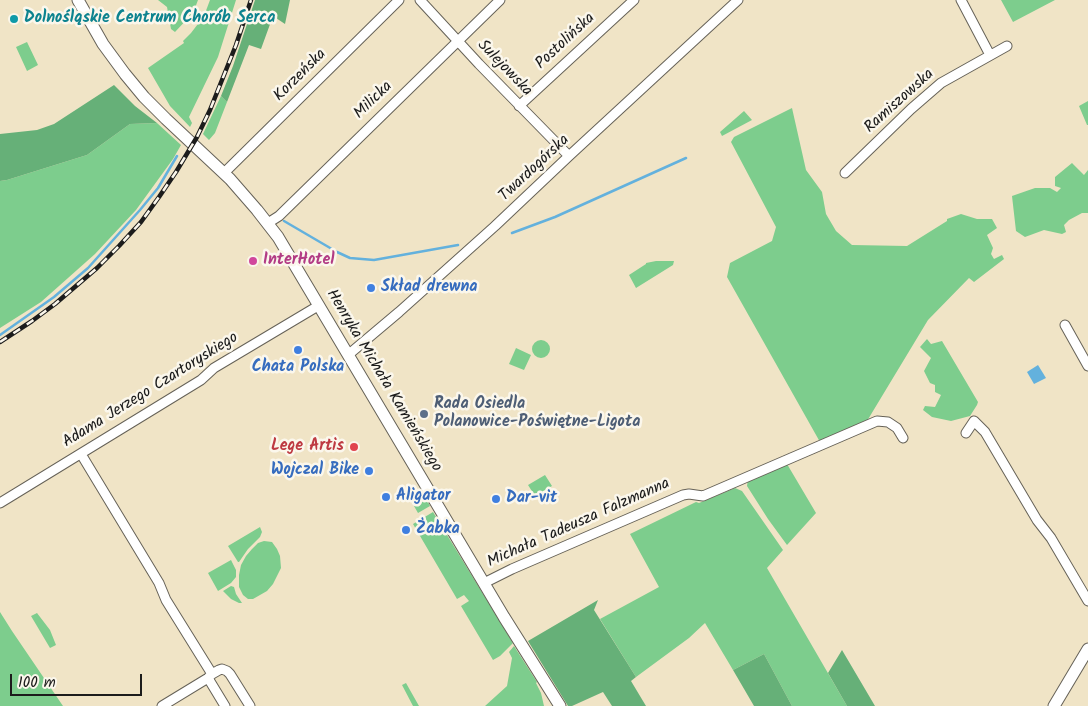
<!DOCTYPE html>
<html>
<head>
<meta charset="utf-8">
<style>
	body { margin:0 }
	#map { position:relative; width:1088px; height:706px; overflow:hidden; background:#f0e4c6; font-family:Kalam,sans-serif }
	canvas { display:block }
	.scale { position:absolute; left:10px; top:674px; width:132px; height:22px; box-sizing:border-box; border:2px solid #1c1c1c; border-top:0; padding-left:6px; font-size:15px; line-height:18px; white-space:nowrap; color:#1c1c1c; -webkit-text-stroke:4px #fbf7ec; paint-order:stroke }
</style>
</head>
<body>
<div id="map">
<canvas width="1088" height="706"></canvas>
<div class="scale">100 m</div>
</div>
<script>
const ctx = document.querySelector('canvas').getContext('2d');
ctx.lineJoin = 'round';
function paint(path, color) { ctx.fillStyle = color; ctx.fill(path, 'evenodd'); }
const toPath = rows => new Path2D(rows.map(r => 'M' + r).join(''));
function stroke(path, color, width, dash) { ctx.strokeStyle = color; ctx.lineWidth = width; ctx.lineCap = dash ? 'butt' : 'round'; ctx.setLineDash(dash || []); ctx.stroke(path); }
function drawText(font, color, halo, rows, align = 'center') {
  ctx.font = font + ' Kalam,sans-serif'; ctx.lineWidth = 5; ctx.setLineDash([]); ctx.textBaseline = 'middle'; ctx.strokeStyle = halo; ctx.fillStyle = color; for (const [text, x, y, turn = 0] of rows) {
    ctx.save(); ctx.translate(x, y); ctx.rotate((+turn || 0) * Math.PI / 180); ctx.textAlign = isNaN(turn) ? turn : align; if (halo) ctx.strokeText(text, 0, 0); ctx.fillText(text, 0, 0); ctx.restore();
  }
}
paint(toPath([
	[158,0,198,0,195,8,191,15,175,32,171,29,167,7],
	[210,0,236,0,218,57,189,117,192,123,190,127,170,106,148,68,184,43,183,41,191,33,204,16],
	[1001,0,1055,0,1013,22],
	[27,42,38,65,27,71,16,47],
	[221,96,227,102,215,133,209,140,203,134],
	[1088,101,1088,125,1087,125,1079,106],
	[792,108,806,170,822,192,826,214,836,231,852,245,907,246,947,221,947,219,961,214,977,219,992,219,997,228,987,235,993,248,991,254,994,259,1002,255,1004,259,974,282,969,278,928,320,867,421,820,442,727,277,730,263,772,241,776,227,731,142,734,137],
	[744,111,752,120,722,136,720,132],
	[157,123,181,145,173,159,136,210,95,254,41,302,0,328,0,181,7,180,87,155,130,124],
	[1072,163,1084,175,1088,170,1088,213,1082,213,1069,220,1064,225,1066,232,1062,234,1044,230,1025,237,1016,231,1012,196,1035,188,1050,188,1057,192,1061,188,1055,186,1055,177],
	[656,261,674,261,673,265,636,288,629,275,646,264,646,263],
	[927,339,931,344,942,341,978,402,977,405,970,416,951,421,932,417,923,410,925,406,935,407,941,395,935,392,935,385,930,383,924,371,931,358,920,347],
	'532 349a9 9 0 1 1 18 0a9 9 0 1 1-18 0Z',
	[516,348,531,355,524,370,509,364],
	[787,464,816,513,787,545,768,519,747,486,748,479],
	[545,475,552,486,535,496,528,485],
	[735,488,742,491,783,550,767,568,847,706,792,706,764,654,733,670,705,623,689,638,636,677,600,619,659,587,630,534,696,502,699,503],
	[425,500,427,500,430,506,418,513,414,506],
	[433,512,513,643,500,656,493,660,461,606,469,601,464,595,457,599,413,524],
	[260,527,262,532,260,537,248,549,239,562,238,562,228,546],
	[264,541,272,542,277,549,280,556,281,568,273,584,267,591,253,599,248,599,243,595,239,587,239,575,241,565,246,556,252,549,258,543],
	[231,560,236,570,236,577,231,583,218,591,208,573],
	[231,586,234,587,236,594,242,603,239,603,231,599,223,591],
	[0,612,12,631,63,706,0,706],
	[37,613,50,630,56,645,50,648,31,616],
	[514,646,537,682,536,683,541,693,544,706,485,706,507,686,512,658,509,652],
	[406,683,419,706,413,706,402,685]
]), '#7dcd8d');
paint(toPath([
	[255,0,290,0,285,24,273,16,261,49,249,45,227,102,221,96,233,66],
	[114,85,135,106,157,123,130,124,87,155,7,180,0,181,0,134,37,130,54,124],
	[598,600,594,610,636,677,631,681,646,706,612,706,603,692,572,706,568,706,528,641],
	[842,650,875,706,847,706,828,673],
	[764,654,792,706,754,706,733,670]
]), '#66b078');
paint(toPath([
	[1038,365,1046,378,1034,384,1027,372]
]), '#63b1dd');
stroke(toPath([
	[284,221,337,252,350,258,374,260,458,245],
	[512,233,555,217,686,158],
	[0,335,54,297,88,268,140,210,158,188,177,156]
]), '#63b1dd', 2.5);
const minor = toPath([
	[420,0,479,64,569,156],
	[961,0,990,55],
	[519,106,634,0],
	[224,173,399,0],
	[845,173,911,109,941,83,1007,46],
	[268,223,279,216,500,0],
	[1065,325,1088,366],
	[348,355,399,312,495,226,569,156,738,0],
	[966,433,974,421,985,432,1037,520,1051,538,1088,601],
	[81,454,159,583,166,600,212,674,208,678,162,706],
	[0,503,201,380,214,368,318,306],
	[484,583,512,569,683,495,689,494,703,496,877,421,888,422,897,428,903,438],
	[212,674,219,670,222,669,227,671,230,674,250,706],
	[208,678,225,706]
]);
const tertiary = toPath([
	[78,0,103,44,125,74,144,97,166,119,230,179,257,210,278,237,504,617,560,706],
	[1054,706,1088,649]
]);
stroke(minor, '#666258', 11);
stroke(tertiary, '#666258', 13);
stroke(minor, '#fff', 9);
stroke(tertiary, '#fff', 11);
const rail = toPath([
	[0,342,32,321,55,304,97,268,119,246,141,222,159,197,176,172,197,137,210,110,236,45,251,0]
]);
stroke(rail, '#1c1c1c', 4.5);
stroke(rail, '#fbf7ec', 2.5, [8]);
for (const [x, y, r, color] of [
	[14,19,5,"#0f9aa8"],
	[253,261,5,"#d1479c"],
	[371,288,5,"#3f7fe0"],
	[298,350,5,"#3f7fe0"],
	[424,414,5,"#5c6f8a"],
	[354,447,5,"#e0444e"],
	[369,471,5,"#3f7fe0"],
	[386,497,5,"#3f7fe0"],
	[496,499,5,"#3f7fe0"],
	[406,530,5,"#3f7fe0"]
]) { const dot = new Path2D(); dot.arc(x, y, r, 0, 2 * Math.PI); ctx.fillStyle = color; ctx.fill(dot); stroke(dot, '#fbf7ec', 2); }
drawText('bold 16px', '#0d838f', '#fbf7ec', [
	["Dolnośląskie Centrum Chorób Serca",24,19]
], 'left');
drawText('16px', '#1c1c1c', '#fbf7ec', [
	["Postolińska",566,42,-43],
	["Sulejowska",504,69,46],
	["Korzeńska",301,76,-45],
	["Milicka",374,101,-44],
	["Ramiszowska",900,102,-42],
	["Twardogórska",535,169,-43],
	["Henryka Michała Kamieńskiego",383,381,59],
	["Adama Jerzego Czartoryskiego",151,391,-32],
	["Michała Tadeusza Falzmanna",579,524,-24]
]);
drawText('bold 16px', '#b23c85', '#fbf7ec', [
	["InterHotel",263,261]
], 'left');
drawText('bold 16px', '#366cbe', '#fbf7ec', [
	["Skład drewna",381,288],
	["Chata Polska",298,368,"center"],
	["Wojczal Bike",359,471,"right"],
	["Aligator",396,497],
	["Dar-vit",506,499],
	["Żabka",416,530]
], 'left');
drawText('bold 16px', '#4e5e75', '#fbf7ec', [
	["Rada Osiedla",434,405],
	["Polanowice-Poświętne-Ligota",434,423]
], 'left');
drawText('bold 16px', '#be3a42', '#fbf7ec', [
	["Lege Artis",344,447]
], 'right');
</script>
</body>
</html>
